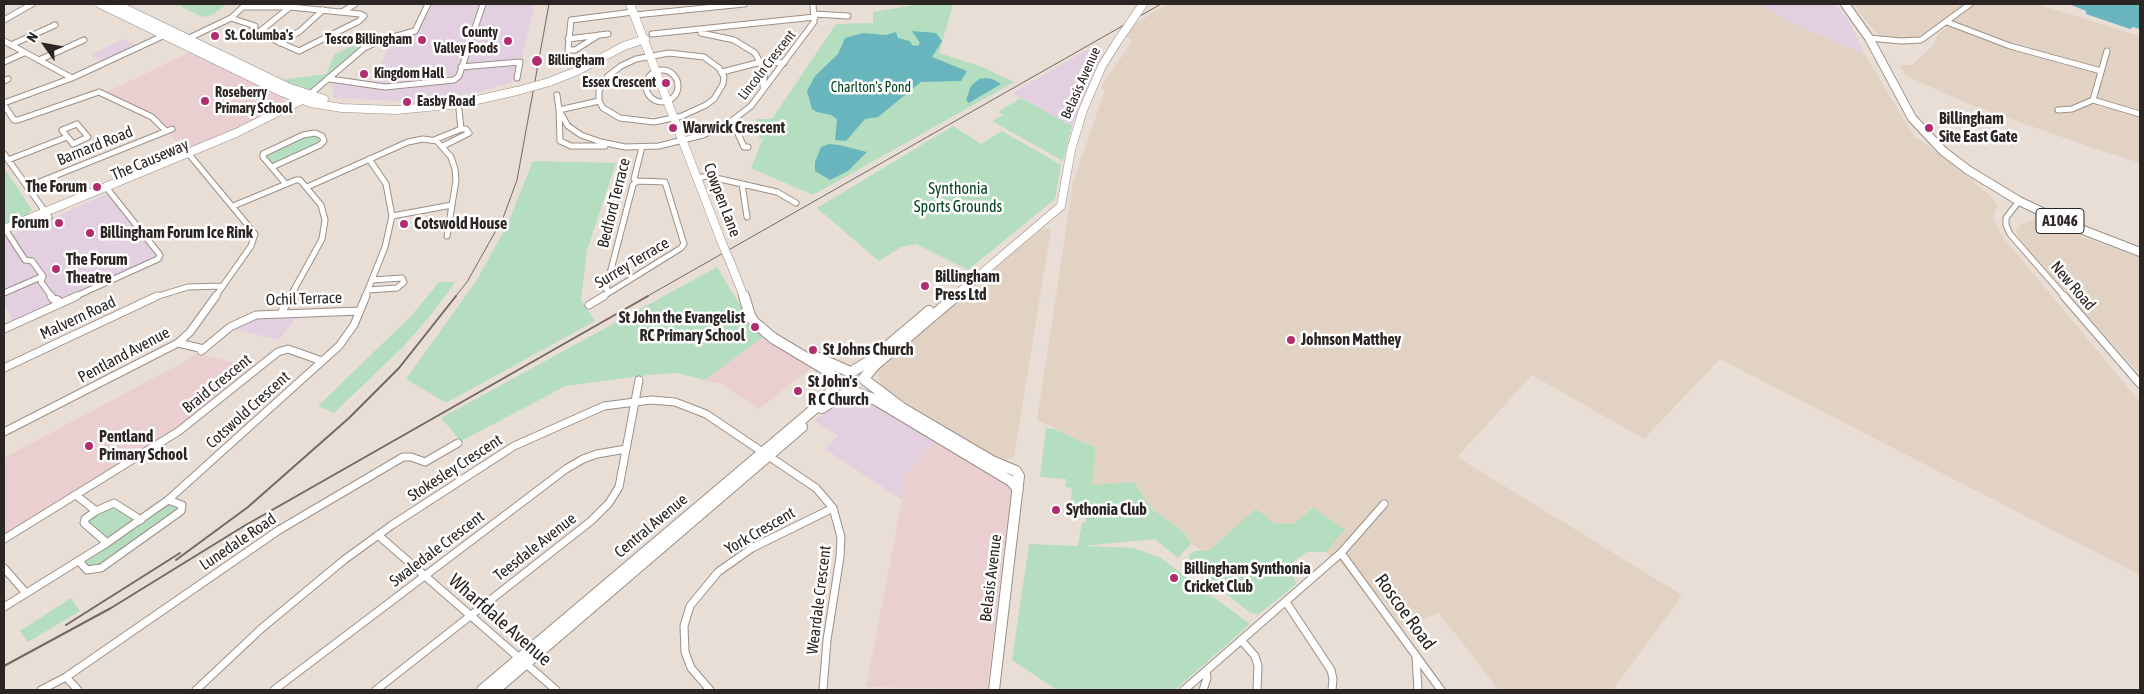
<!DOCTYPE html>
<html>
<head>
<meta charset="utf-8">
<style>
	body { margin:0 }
	#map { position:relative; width:2144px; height:694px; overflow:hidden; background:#e9ded5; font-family:"Asap Condensed",sans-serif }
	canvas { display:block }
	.frame { position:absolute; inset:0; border:5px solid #2b2623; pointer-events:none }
	.north { position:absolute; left:20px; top:20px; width:50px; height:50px; -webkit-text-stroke:4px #fff; paint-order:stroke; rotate:302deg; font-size:14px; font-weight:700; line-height:20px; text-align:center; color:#2b2623 }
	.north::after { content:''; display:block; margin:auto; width:18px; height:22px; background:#2b2623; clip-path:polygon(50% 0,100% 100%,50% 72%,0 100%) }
</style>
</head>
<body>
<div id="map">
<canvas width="2144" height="694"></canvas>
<div class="frame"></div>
<div class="north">N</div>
</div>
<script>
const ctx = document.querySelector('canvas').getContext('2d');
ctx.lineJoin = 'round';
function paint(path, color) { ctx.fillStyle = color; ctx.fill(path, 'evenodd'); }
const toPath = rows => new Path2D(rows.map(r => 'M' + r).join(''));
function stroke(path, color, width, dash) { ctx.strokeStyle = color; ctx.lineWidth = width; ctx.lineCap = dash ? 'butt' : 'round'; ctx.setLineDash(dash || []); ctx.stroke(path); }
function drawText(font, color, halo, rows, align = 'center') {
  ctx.font = font + ' "Asap Condensed",sans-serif'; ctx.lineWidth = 5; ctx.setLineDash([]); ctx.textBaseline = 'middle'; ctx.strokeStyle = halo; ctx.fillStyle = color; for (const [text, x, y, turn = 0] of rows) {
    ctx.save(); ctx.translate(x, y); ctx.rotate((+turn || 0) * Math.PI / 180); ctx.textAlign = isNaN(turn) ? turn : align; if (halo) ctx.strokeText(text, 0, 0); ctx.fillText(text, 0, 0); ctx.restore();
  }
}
paint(toPath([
	[432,4,535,4,516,81,476,93,395,101,334,98,332,85,337,81,374,85,389,42,419,30],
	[1758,4,1835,4,1849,21,1865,55,1790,22],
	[122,39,138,46,103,62,90,55],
	[1088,49,1101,56,1072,126,1013,93],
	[112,192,165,260,4,329,13,322,4,304,4,239],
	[297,316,279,340,233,329,255,318],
	[859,397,935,441,904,475,902,500,825,449,838,436,814,420,841,401]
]), '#e2d0e0');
paint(toPath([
	[1167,4,1758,4,1790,22,1865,55,1915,138,1921,140,1987,193,1997,205,1993,219,2002,236,2140,402,2140,575,1720,359,1644,439,1532,375,1457,457,1682,595,1613,690,1499,690,1439,613,1402,628,1380,596,1369,599,1342,564,1326,552,1344,530,1312,507,1294,524,1274,523,1222,538,1208,551,1202,551,1191,544,1184,532,1152,509,1134,482,1092,485,1096,448,1037,420,1073,183,1105,90,1101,87,1133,40,1126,37,1134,24],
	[1853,4,1964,4,1927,34,1912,39,1884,38,1876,33],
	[1975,4,2037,4,2140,36,2140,163,2093,148,1963,102,1907,76,1899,65,1912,65,1934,44,1938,34],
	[2034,219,2140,258,2140,374,2020,241,2016,231,2022,224],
	[1041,229,1051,229,1014,457,1001,461,880,386,878,369]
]), '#e2d2c3');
paint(toPath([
	[190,52,257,84,269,92,284,98,285,102,264,115,231,132,185,151,157,119,107,92],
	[763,337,812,367,759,409,721,384,705,380],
	[196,353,255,368,171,433,4,536,4,458,189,359],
	[935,441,1012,487,987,689,866,687,902,500,904,475]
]), '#eacfd1');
paint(toPath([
	[185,4,227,4,212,15,202,17,180,6],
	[921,4,953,4,939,53,982,67,1014,82,813,195,751,168,763,138,760,139,753,125,757,119,772,119,836,24,873,23,873,12],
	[407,30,405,36,377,45,361,54,314,89,307,91,280,80,326,74,335,54,377,34,383,35],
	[1021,98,1072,126,1063,161,992,121,1003,115,998,112],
	[953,126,981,144,1002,131,1061,165,1055,199,968,270,916,244,901,247,879,261,817,208],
	[304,135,314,135,319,137,319,141,312,147,271,166,264,159,265,154],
	[533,161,616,163,587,250,581,300,595,321,446,403,406,379,477,280,508,223],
	[4,168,32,210,25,216,4,225],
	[717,267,750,322,763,337,705,380,677,373,648,375,566,386,461,441,441,418],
	[439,282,455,282,434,311,404,346,334,413,318,406,411,316],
	[1046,428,1055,429,1096,448,1092,485,1134,482,1152,509,1184,532,1191,544,1178,558,1155,539,1083,546,1134,548,1161,558,1250,624,1175,690,1057,690,1012,660,1029,544,1078,546,1082,523,1085,523,1086,515,1080,514,1080,509,1074,508,1074,500,1071,500,1072,488,1065,487,1066,479,1040,477],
	[170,504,177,506,176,513,99,567,88,568,84,563],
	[112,506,134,518,134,521,106,538,87,523,90,518],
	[1313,507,1345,530,1326,552,1307,552,1295,560,1291,569,1296,584,1258,615,1248,611,1191,566,1189,555,1194,551,1208,551,1256,509,1274,523,1294,524],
	[71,598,80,611,28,642,20,631]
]), '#b4debf');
paint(toPath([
	[2069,4,2140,4,2140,29,2133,27,2130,29,2086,14,2086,11],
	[912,31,936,33,942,41,932,57,967,71,961,81,921,82,878,117,865,119,846,141,835,140,837,119,831,115,817,112,812,109,807,91,815,76,838,54,845,38,863,33,886,35,896,32,898,38,910,41,912,45,918,46,920,43],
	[986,78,992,79,1001,84,969,103,966,100,971,86,979,79],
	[829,144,839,145,867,152,848,171,830,180,815,171,815,162,821,147]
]), '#69b5bd');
const streetFar1 = toPath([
	[244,7,290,7,360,14,364,16,359,21,299,51,252,30],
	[342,12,355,4],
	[814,14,848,16],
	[635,15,744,4],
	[231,18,255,26],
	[4,20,32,4],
	[1947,22,2010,46,2101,71],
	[258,33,290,7],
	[701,33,734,40,755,53,765,72,763,86],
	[652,34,815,17],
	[599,35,575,50,568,50,571,20,633,12],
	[1869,38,1901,41,1921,40,1970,4],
	[568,39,608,34],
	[185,40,231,18,245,5],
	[4,41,72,78],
	[280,43,300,31,323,10],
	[11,45,55,25],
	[669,53,704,57,719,68,724,77,723,84,714,99,706,105,682,116,654,122,620,118,603,108,599,101,599,91,608,76,621,66,636,59,669,53],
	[39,60,84,40],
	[4,62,24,53],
	[461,67,520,62,517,78],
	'646 86a16 16 0 1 1 32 0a16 16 0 1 1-32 0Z',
	[722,72,761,62,784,63],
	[330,79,385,87,454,80,459,76,483,4],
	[4,81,8,79],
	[309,95,364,48,382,40,415,31,428,4],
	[557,95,559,110,568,126,581,135,601,142,625,147,659,146,703,135,729,123,751,106,814,22,813,4],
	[2093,100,2140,114],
	[599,101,559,110,560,141,571,146,605,146],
	[4,103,72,78,167,34],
	[4,105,14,120,18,120,99,92,152,117,166,131],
	[459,110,461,129],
	[2058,110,2072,109,2093,100,2107,51],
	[729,123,735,127,744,147,748,147],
	[77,124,88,137,73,144,62,130,77,124],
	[434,140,461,129,466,129,469,133,443,146],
	[188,153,255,234,251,246,215,297],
	[4,154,49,217],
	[8,160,67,137],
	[272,167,320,145,324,141,322,136,315,133,303,135,263,154,263,157,285,183],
	[698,178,707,176,742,184,747,217],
	[637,181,634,179,642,147],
	[742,184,777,192,796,203],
	[27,187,172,129],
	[307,187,408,142,423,139,437,141,451,157,455,169,456,180,447,236],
	[2019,201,2006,218,2006,225,2010,234,2065,297],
	[233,206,296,180,300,180,321,205,325,220,322,239,290,297],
	[392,216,452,205],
	[5,229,25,260,32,261,43,276,41,282,52,297],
	[368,290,397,288,404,282,402,278,372,280],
	[610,292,606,289,633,185,637,181],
	[4,293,43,276],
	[74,297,158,259,160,255,106,187],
	[155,297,188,287,222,286],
	[365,297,385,247,392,216,386,184,369,159],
	[602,297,681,248,684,244,665,182,637,181]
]);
const street = toPath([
	[51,296,53,299,58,300,60,304],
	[2064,296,2140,384],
	[589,305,604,296],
	[281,313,291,296],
	[4,329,77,296],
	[178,343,204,349],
	[201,351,230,327,256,315,360,311],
	[4,368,157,296],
	[4,432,178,343,190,332,216,296],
	[76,495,96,511],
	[378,535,556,690],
	[4,539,179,431,278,352,288,349,322,361],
	[107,543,84,523,85,519,96,511,114,503,141,520],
	[1341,553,1441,690],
	[79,561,87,570,101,568,181,511,182,505,168,500],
	[4,568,26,593],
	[1286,602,1331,670,1333,679,1332,690],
	[4,607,107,543,168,500,339,346,354,325,366,296],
	[1241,640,1255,656,1258,666,1257,690],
	[1416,657,1418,690],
	[66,677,78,690],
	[41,690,66,677,279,530,403,457,411,457,425,462,458,443],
	[196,690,262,628,344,560,392,525,514,446,604,406,651,400,675,402,706,414,816,488,833,508,841,537,840,557,827,640,823,690],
	[274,690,566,469,583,459,597,454,626,449],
	[376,690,591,521,609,503,619,487,639,380],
	[710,690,691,668,685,652,684,626,690,606,718,572,752,548,833,508],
	[1184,690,1341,553,1384,504],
	[1203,690,1207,678,1206,671]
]);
const secondaryFar1 = toPath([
	[100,4,279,91,311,103,342,108,396,110,459,104,517,91],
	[116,4,290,88,324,99],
	[630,4,722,243],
	[1137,13,1143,4],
	[549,82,577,71,624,46,645,39],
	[4,229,236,133,302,100],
	[731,264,744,297],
	[954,297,1061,206,1071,150,1083,110,1102,66,1117,42]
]);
const secondary = toPath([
	[744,296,750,316,754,322,773,338,828,371,837,381],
	[814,356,848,371],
	[853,371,871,360,929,311],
	[864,378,875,365,956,296],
	[865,380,902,408,992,461,1016,471,1019,476,994,690],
	[852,391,876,400,1011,481,1018,489],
	[822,408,849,391],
	[482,690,819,405,837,384],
	[495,690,802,427]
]);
const primary = toPath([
	[1845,4,1869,38,1912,118,1943,151,1968,170,2019,201,2070,225,2140,252]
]);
stroke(streetFar1, '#9b9087', 7);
stroke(street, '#9b9087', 9);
stroke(secondaryFar1, '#9b9087', 9);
stroke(secondary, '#9b9087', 12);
stroke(primary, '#9b9087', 10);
stroke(streetFar1, '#fff', 5);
stroke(street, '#fff', 7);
stroke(secondaryFar1, '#fff', 8);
stroke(secondary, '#fff', 10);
stroke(primary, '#fff', 8);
stroke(toPath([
	[455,297,467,282,503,218,517,180,549,4],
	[646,297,1161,4]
]), '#716964', 1);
stroke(toPath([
	[176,560,248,507,349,418,399,368,456,296],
	[66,625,180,553],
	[4,666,111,608,244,526,648,296]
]), '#716964', 2);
const secondaryBridge = toPath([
	[1117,42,1137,13],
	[517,91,549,82],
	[722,243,731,264]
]);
stroke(secondaryBridge, '#9b9087', 9, []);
stroke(secondaryBridge, '#fff', 8);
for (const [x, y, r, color] of [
	[215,36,5,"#b22c70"],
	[422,40,5,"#b22c70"],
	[508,41,5,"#b22c70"],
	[537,61,6,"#b22c70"],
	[364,74,5,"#b22c70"],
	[666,83,5,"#b22c70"],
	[205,101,5,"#b22c70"],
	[407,102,5,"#b22c70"],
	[673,128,5,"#b22c70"],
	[1929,128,5,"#b22c70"],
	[97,187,5,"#b22c70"],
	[59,223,5,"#b22c70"],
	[404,224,5,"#b22c70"],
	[90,233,5,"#b22c70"],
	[56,269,5,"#b22c70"],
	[925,286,5,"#b22c70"],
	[755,327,5,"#b22c70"],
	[1291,340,5,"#b22c70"],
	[813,350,5,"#b22c70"],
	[798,391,5,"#b22c70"],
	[89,446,5,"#b22c70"],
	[1056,510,5,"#b22c70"],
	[1174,578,5,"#b22c70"]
]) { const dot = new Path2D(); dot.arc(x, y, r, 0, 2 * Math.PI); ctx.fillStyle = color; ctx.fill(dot); stroke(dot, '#fff', 2); }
drawText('bold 14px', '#2b2623', '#fff', [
	["County",498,33,"right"],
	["Valley Foods",498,49,"right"],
	["St. Columba's",225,36],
	["Tesco Billingham",412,40,"right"],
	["Billingham",548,61],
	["Kingdom Hall",374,74],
	["Essex Crescent",656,83,"right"],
	["Roseberry",215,93],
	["Primary School",215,109],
	["Easby Road",417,102]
], 'left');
drawText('14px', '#2b2623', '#fff', [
	["Lincoln Crescent",767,65,-52],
	["Belasis Avenue",1081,83,-66]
]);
drawText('14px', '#034320', '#fff', [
	["Charlton's Pond",871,88]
]);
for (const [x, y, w] of [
	[2060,221,48]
]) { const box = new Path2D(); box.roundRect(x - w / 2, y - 12.5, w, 25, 4); ctx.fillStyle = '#fff'; ctx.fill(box); stroke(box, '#2b2623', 1); }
drawText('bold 15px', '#2b2623', null, [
	["A1046",2060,221]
]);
drawText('bold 16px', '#2b2623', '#fff', [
	["Billingham",1939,119],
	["Site East Gate",1939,137],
	["Warwick Crescent",683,128],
	["The Forum",87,187,"right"],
	["Forum",49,223,"right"],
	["Cotswold House",414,224],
	["Billingham Forum Ice Rink",100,233],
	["The Forum",66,260],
	["Theatre",66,278],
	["Billingham",935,277],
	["Press Ltd",935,295],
	["St John the Evangelist",745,318,"right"],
	["RC Primary School",745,336,"right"],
	["Johnson Matthey",1301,340],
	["St Johns Church",823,350],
	["St John's",808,382],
	["R C Church",808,400],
	["Pentland",99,437],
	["Primary School",99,455],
	["Sythonia Club",1066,510],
	["Billingham Synthonia",1184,569],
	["Cricket Club",1184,587]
], 'left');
drawText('16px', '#2b2623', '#fff', [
	["Barnard Road",95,146,-22],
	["The Causeway",150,160,-23],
	["Cowpen Lane",722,200,69],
	["Bedford Terrace",614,203,-76],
	["Surrey Terrace",632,263,-31],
	["New Road",2073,286,49],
	["Ochil Terrace",304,299,-2],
	["Malvern Road",78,318,-25],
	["Pentland Avenue",124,355,-28],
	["Braid Crescent",217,384,-39],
	["Cotswold Crescent",248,410,-42],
	["Stokesley Crescent",455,468,-33],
	["Central Avenue",651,526,-40],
	["York Crescent",760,531,-30],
	["Lunedale Road",238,542,-34],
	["Teesdale Avenue",535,547,-38],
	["Swaledale Crescent",437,549,-37],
	["Belasis Avenue",991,578,-83],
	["Weardale Crescent",819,600,-83]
]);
drawText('16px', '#034320', '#fff', [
	["Synthonia",958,189],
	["Sports Grounds",958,207]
]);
drawText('19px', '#2b2623', '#fff', [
	["Roscoe Road",1405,612,54],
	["Wharfdale Avenue",500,620,41]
]);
</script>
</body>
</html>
